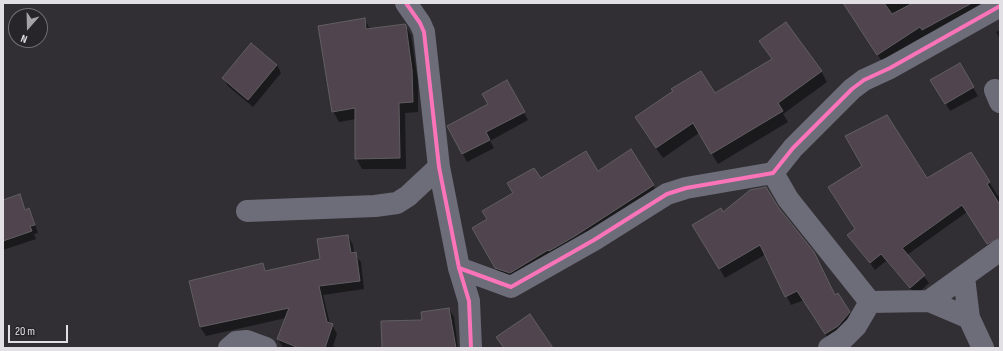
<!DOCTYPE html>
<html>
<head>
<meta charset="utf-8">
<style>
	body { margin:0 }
	#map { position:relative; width:1003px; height:351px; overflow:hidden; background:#312f33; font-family:"Sofia Sans Condensed",sans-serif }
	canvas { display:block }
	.frame { position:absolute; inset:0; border:4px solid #e2e0e4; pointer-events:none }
	.north { position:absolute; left:8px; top:8px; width:40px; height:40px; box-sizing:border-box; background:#27242a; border:1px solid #726f74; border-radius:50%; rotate:200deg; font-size:11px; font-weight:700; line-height:16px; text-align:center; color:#e2e0e4 }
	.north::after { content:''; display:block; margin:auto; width:14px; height:18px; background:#a4a2a6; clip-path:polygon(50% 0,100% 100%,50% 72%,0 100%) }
	.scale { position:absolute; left:8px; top:325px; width:60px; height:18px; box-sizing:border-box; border:2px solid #e2e0e4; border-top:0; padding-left:5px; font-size:12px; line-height:14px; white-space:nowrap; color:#e2e0e4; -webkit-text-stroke:3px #27242a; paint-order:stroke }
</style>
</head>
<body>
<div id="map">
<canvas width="1003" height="351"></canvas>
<div class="frame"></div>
<div class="north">N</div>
<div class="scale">20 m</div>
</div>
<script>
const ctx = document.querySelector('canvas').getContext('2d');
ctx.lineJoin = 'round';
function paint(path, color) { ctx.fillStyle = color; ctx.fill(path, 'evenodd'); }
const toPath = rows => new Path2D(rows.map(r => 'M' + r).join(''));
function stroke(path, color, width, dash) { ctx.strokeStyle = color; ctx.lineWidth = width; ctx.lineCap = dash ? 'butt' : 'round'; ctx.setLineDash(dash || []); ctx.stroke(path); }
paint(toPath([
	[853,3,993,3,928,38,926,35,883,63,852,15],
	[364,19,370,29,405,25,411,35,418,82,418,112,405,113,406,169,362,169,356,158,356,119,339,122,333,111],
	[1000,30,1000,39,996,32],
	[760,42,821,71,827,82,783,114,788,122,718,164,699,133,663,158,642,128,714,95,772,60],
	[959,64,978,96,950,111,932,80],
	[277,65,281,73,253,107,228,86,223,78],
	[507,82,528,120,490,141,494,148,467,162,448,126,489,105],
	[971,153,998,196,1000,195,1000,247,993,251,967,212,907,255,929,283,916,295,886,261,875,270,849,235,927,180],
	[540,180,653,185,658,194,515,282,501,277,473,228],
	[19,196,26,210,29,210,33,218,38,233,34,234,36,239,3,250,3,201],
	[723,213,835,296,849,312,855,322,831,343,804,300,791,305,766,254,725,278,694,225],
	[348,236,353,245,354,254,361,262,364,289,323,295,330,324,332,325,337,334,333,346,337,348,283,348,278,339,286,318,206,336,200,327,262,265,267,272,321,260],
	[449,309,454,317,458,348,383,348,423,321]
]), '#0007');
const building = toPath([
	[843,3,884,3,892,14,913,3,972,3,922,30,920,27,877,55,843,3],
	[365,18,366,29,405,24,406,25,412,70,413,102,399,103,400,158,355,159,355,108,332,112,318,26,365,18],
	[786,22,822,71,778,103,783,111,711,154,693,123,656,148,635,117,673,91,671,89,701,71,715,93,772,59,759,41,786,22],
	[251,43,277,65,248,100,222,78,251,43],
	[960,63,974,87,945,104,930,80,960,63],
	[507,80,525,112,486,132,490,140,462,154,447,126,488,104,482,94,507,80],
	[887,115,927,178,971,152,990,182,987,184,1000,205,1000,238,987,244,962,205,902,248,925,275,910,288,881,254,870,263,847,235,855,229,828,187,862,166,845,136,887,115],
	[631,149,654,185,575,236,549,251,548,250,510,273,495,268,472,228,487,219,482,211,513,193,507,183,534,168,541,178,586,151,598,171,631,149],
	[766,187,778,207,814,252,835,295,838,293,850,312,838,326,825,334,797,291,785,297,760,245,719,269,692,225,721,208,723,212,750,190,766,187],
	[20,194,25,210,29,208,35,225,30,226,32,231,3,241,3,200,20,194],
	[348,235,351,253,356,252,360,281,319,286,327,322,333,324,325,348,299,348,277,339,289,308,200,327,189,281,263,263,265,271,320,259,317,239,348,235],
	[449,308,456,348,382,348,381,321,422,320,421,312,449,308],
	[530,314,553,348,504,348,496,337,530,314]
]);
paint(building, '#50454f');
stroke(building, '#615e61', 1);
stroke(toPath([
	[406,3,420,23,424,32,439,167,459,268,469,301,471,348],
	[995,90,1000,102],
	[773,173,788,199,870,302],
	[247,211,375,206,397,203,408,196,439,167],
	[459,268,511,287,594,240,667,194,686,188,773,173,793,148,852,89,864,80,890,68,1000,6],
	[964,277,969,318,983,348],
	[929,301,969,318],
	[870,302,929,301,1000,250],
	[229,348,236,342,247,341,266,348],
	[829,348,843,339,856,326,870,302]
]), '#6d6c79', 22);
stroke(toPath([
	[406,3,420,23,424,32,439,167,459,268,469,301,471,348],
	[459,268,511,287,594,240,667,194,686,188,773,173,793,148,852,89,864,80,890,68,1000,6]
]), '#fb73b8', 4);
</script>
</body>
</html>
